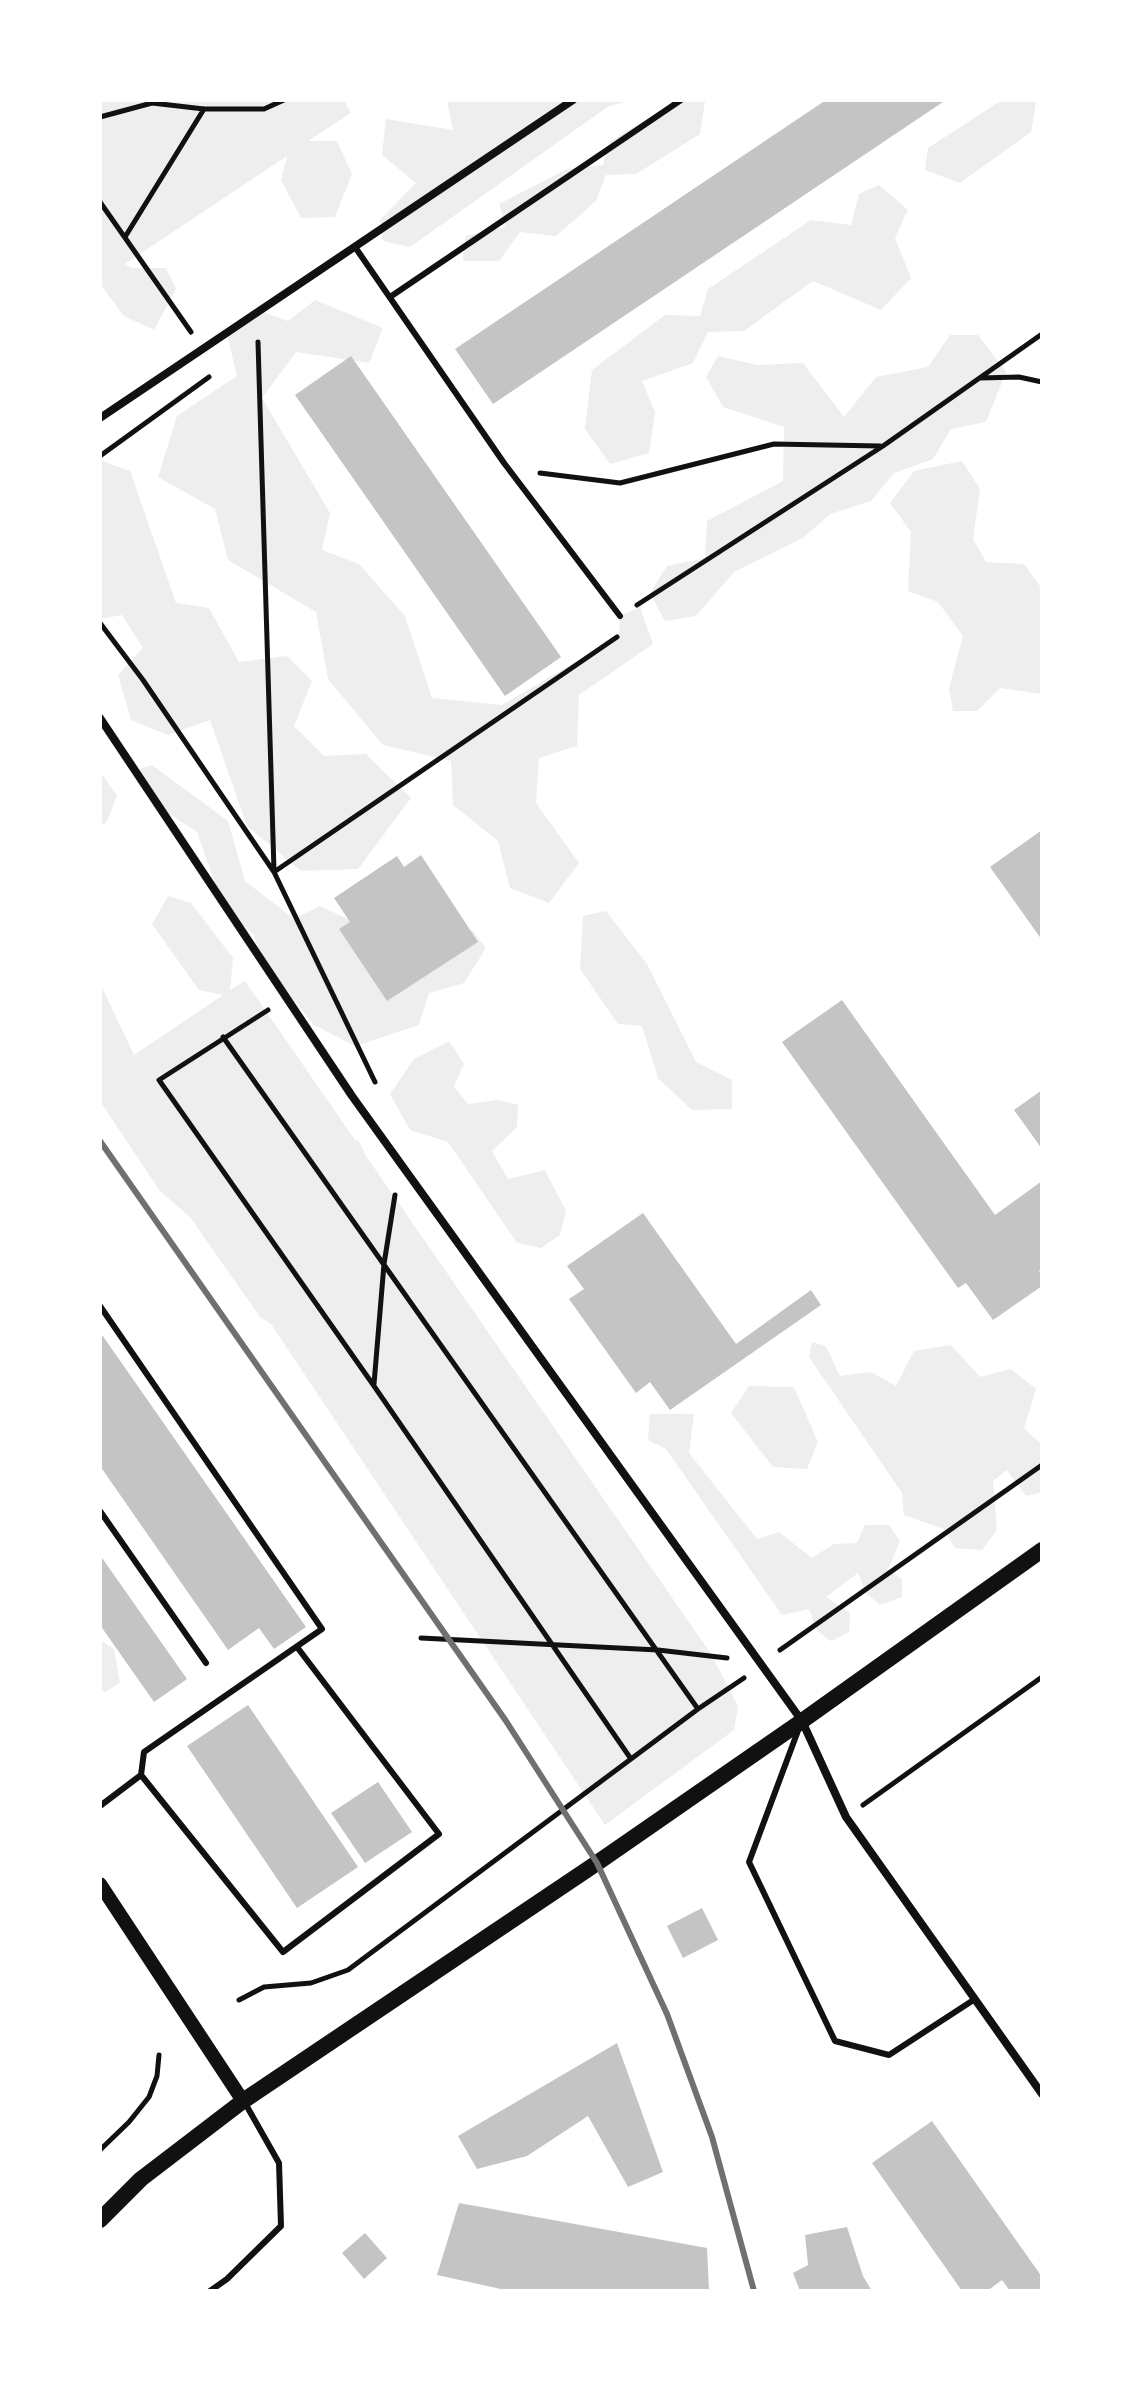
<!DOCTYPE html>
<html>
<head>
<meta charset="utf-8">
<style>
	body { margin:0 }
	#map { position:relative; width:1142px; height:2391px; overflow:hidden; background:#fff; font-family:"Source Sans 3",sans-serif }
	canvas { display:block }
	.frame { position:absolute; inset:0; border:102px solid #fff; pointer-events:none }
</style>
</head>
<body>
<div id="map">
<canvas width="1142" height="2391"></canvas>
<div class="frame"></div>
</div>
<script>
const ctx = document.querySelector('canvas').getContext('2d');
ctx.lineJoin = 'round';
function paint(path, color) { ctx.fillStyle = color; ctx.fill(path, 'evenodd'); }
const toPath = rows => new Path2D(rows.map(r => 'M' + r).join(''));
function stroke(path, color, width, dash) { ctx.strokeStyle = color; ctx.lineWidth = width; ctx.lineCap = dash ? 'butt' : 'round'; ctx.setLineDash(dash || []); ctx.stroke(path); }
paint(toPath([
	[100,100,344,100,351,113,308,141,337,141,352,174,335,217,301,218,281,180,287,156,125,264,132,268,166,268,176,289,154,330,124,316,100,284],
	[447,100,634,100,609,106,410,247,383,241,380,220,416,183,382,155,386,119,453,130],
	[1002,100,1036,102,1031,132,960,183,925,170,928,148],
	[676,102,705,102,700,134,636,174,606,175,596,201,556,236,520,232,499,261,463,261,465,236,506,227,499,204,567,169,603,165,609,142],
	[879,185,908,210,895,238,911,278,881,310,813,281,744,331,708,332,693,363,642,381,655,412,649,453,610,464,585,429,592,370,665,315,700,316,708,289,811,220,851,225,859,194],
	[315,300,383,328,369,363,296,352,262,398,330,513,322,550,359,564,405,616,432,698,502,705,619,636,620,616,640,607,653,644,579,695,577,746,539,758,536,803,579,863,549,903,510,888,498,841,453,805,451,761,383,745,328,679,316,612,228,560,215,509,158,477,177,416,237,376,227,335,260,311,288,321],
	[950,335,978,335,1006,372,986,422,951,429,933,459,894,473,871,501,830,514,803,538,734,572,696,616,665,621,650,593,667,566,705,558,707,521,783,481,784,427,723,407,706,377,718,356,757,365,803,363,844,417,876,377,928,367],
	[100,460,130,471,176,603,209,608,239,662,287,656,312,681,294,726,324,756,366,754,411,798,358,869,301,871,247,826,210,720,168,735,131,720,118,675,143,648,122,615,100,619],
	[962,461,980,489,973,539,986,562,1024,564,1042,589,1042,694,1000,688,977,711,953,711,949,688,963,636,938,602,908,591,911,532,890,503,914,471],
	[152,765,228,821,245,881,294,919,320,906,354,922,437,932,472,930,486,948,464,983,429,993,419,1025,355,1046,314,1025,261,960,254,935,224,908,197,832,153,803,136,770],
	[100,771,117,796,106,823,100,825],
	[168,896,191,903,233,958,230,990,245,981,355,1140,359,1141,366,1156,711,1654,738,1706,734,1730,605,1825,271,1324,260,1317,190,1217,160,1191,100,1101,100,983,134,1055,223,995,199,990,152,924],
	[606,911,647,964,696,1062,732,1080,732,1109,692,1110,658,1078,642,1026,618,1024,580,969,583,916],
	[449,1041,464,1064,454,1087,468,1104,498,1100,518,1105,517,1127,492,1151,508,1179,545,1170,566,1211,560,1235,541,1248,517,1243,448,1142,410,1130,390,1094,414,1059],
	[812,1342,826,1346,840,1376,871,1372,896,1386,914,1351,951,1345,980,1377,1011,1369,1036,1389,1024,1428,1042,1445,1042,1492,1026,1496,1007,1470,993,1481,997,1530,982,1550,955,1548,944,1529,904,1515,902,1493,809,1357],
	[749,1386,794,1387,818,1442,807,1469,773,1467,731,1413],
	[650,1414,694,1414,689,1453,757,1539,779,1532,812,1558,834,1544,857,1543,865,1525,889,1525,900,1541,888,1570,902,1579,902,1597,880,1605,866,1593,858,1573,826,1597,850,1613,849,1632,831,1641,817,1631,809,1609,782,1615,666,1449,648,1440],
	[100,1640,114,1649,120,1683,105,1692,100,1689]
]), '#eee');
paint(toPath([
	[826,100,946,100,493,404,455,349],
	[351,356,561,657,505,696,295,395],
	[1042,830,1042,940,990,867],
	[421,855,478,942,387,1001,339,929,350,922,334,898,397,856,404,867],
	[842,1000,995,1215,1042,1181,1042,1269,1039,1271,1042,1275,1042,1286,993,1320,966,1283,958,1288,782,1042],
	[1042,1090,1042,1149,1014,1110],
	[643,1213,736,1344,811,1290,821,1305,670,1410,650,1382,636,1393,569,1299,584,1289,567,1266],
	[100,1332,306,1627,274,1649,259,1628,228,1650,100,1466],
	[100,1555,187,1679,154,1702,100,1625],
	[248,1705,358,1867,297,1908,187,1746],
	[378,1782,412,1832,365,1863,331,1813],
	[702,1908,718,1940,683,1958,667,1926],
	[617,2043,663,2172,628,2187,588,2116,527,2156,477,2169,458,2136],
	[932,2121,1042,2277,1042,2291,1010,2291,1002,2280,987,2291,962,2291,872,2163],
	[459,2203,707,2248,709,2291,510,2291,437,2275],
	[847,2227,863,2276,872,2291,800,2291,793,2273,808,2265,805,2235],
	[365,2233,387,2258,364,2279,342,2253]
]), '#c4c4c4');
stroke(toPath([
	[100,117,152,103,204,109,264,109,284,100],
	[100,202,191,332],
	[125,237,204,109],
	[258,342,274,871],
	[980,378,1019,377,1042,382],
	[100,456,209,377],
	[540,473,620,483,774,444,880,446],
	[637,605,883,446,1042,334],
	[100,623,143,680,274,872,375,1082],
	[274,872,617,637],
	[268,1010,159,1080,374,1386,631,1759],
	[223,1037,698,1709],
	[374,1384,384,1264,395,1195],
	[421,1638,658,1650,727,1658],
	[780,1650,1042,1465],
	[863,1805,1042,1677],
	[239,2000,264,1987,311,1983,348,1970,698,1709,744,1678],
	[100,2150,129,2122,149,2097,157,2076,159,2055]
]), '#111', 5);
stroke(toPath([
	[355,247,504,463,620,616],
	[390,297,681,100],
	[100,1306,322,1629,144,1752,141,1775],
	[100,1511,206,1663],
	[799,1728,749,1862,835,2041,889,2055,975,1999],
	[100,1806,141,1775,283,1952,439,1834,297,1647],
	[210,2291,227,2279,281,2226,279,2163,245,2103]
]), '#111', 6);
stroke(toPath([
	[100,418,573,100],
	[100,718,352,1096,802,1721,846,1817,1042,2094]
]), '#111', 8);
stroke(toPath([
	[100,1884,243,2101]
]), '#111', 14);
stroke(toPath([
	[100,2220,141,2179,243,2101,597,1863,802,1721,1042,1550]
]), '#111', 16);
stroke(toPath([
	[100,1141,506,1721,597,1863,667,2014,712,2137,754,2291]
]), '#707070', 6);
</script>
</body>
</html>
